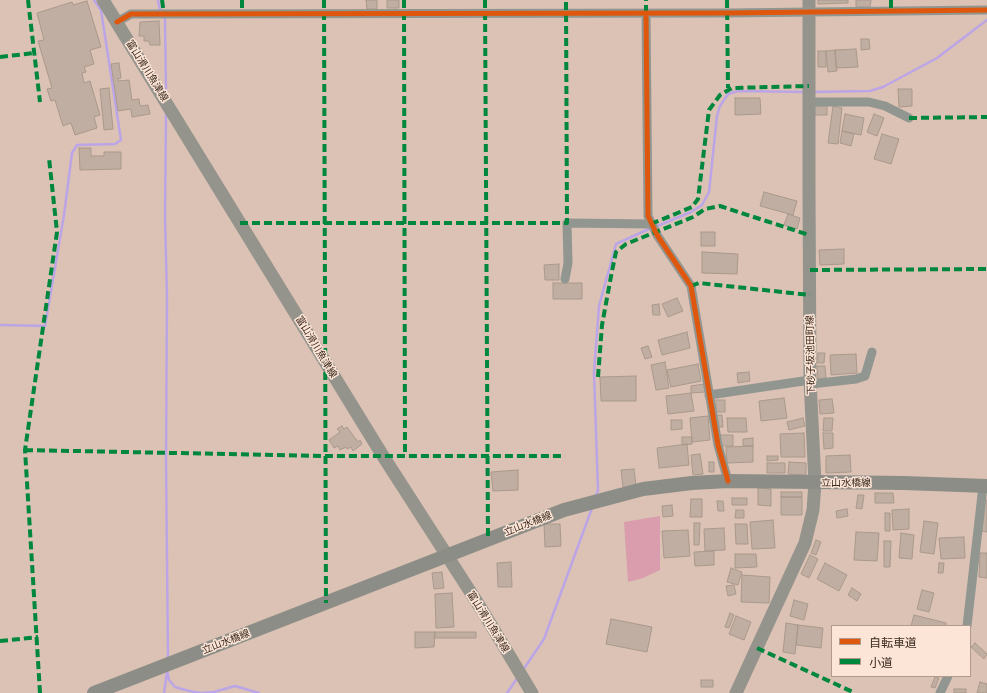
<!DOCTYPE html>
<html>
<head>
<meta charset="utf-8">
<style>
	body { margin:0 }
	#map { position:relative; width:987px; height:693px; overflow:hidden; background:#dbc2b4; font-family:"PT Sans","Noto Sans JP",sans-serif }
	canvas { display:block }
	.legend { position:absolute; left:831px; top:625px; width:140px; height:52px; box-sizing:border-box; background:#fce5d7; border:1px solid #af9a8d; margin:0; padding:5px 7px; list-style:none; font-size:12px; color:#3b2a1f }
	.legend li { display:flex; align-items:center; gap:8px; height:20px }
	.legend b { width:20px; border:1px solid #af9a8d }
</style>
</head>
<body>
<div id="map">
<canvas width="987" height="693"></canvas>
<ul class="legend">
<li><b style="height:5px;background:#df570d"></b>自転車道</li>
<li><b style="height:5px;background:#00873e"></b>小道</li>
</ul>
</div>
<script>
const ctx = document.querySelector('canvas').getContext('2d');
ctx.lineJoin = 'round';
function paint(path, color) { ctx.fillStyle = color; ctx.fill(path, 'evenodd'); }
const toPath = rows => new Path2D(rows.map(r => 'M' + r).join(''));
function stroke(path, color, width, dash) { ctx.strokeStyle = color; ctx.lineWidth = width; ctx.lineCap = dash ? 'butt' : 'round'; ctx.setLineDash(dash || []); ctx.stroke(path); }
function drawText(font, color, halo, rows, align = 'center') {
  ctx.font = font + ' "PT Sans","Noto Sans JP",sans-serif'; ctx.lineWidth = 3; ctx.setLineDash([]); ctx.textBaseline = 'middle'; ctx.strokeStyle = halo; ctx.fillStyle = color; for (const [text, x, y, turn = 0] of rows) {
    ctx.save(); ctx.translate(x, y); ctx.rotate((+turn || 0) * Math.PI / 180); ctx.textAlign = isNaN(turn) ? turn : align; if (halo) ctx.strokeText(text, 0, 0); ctx.fillText(text, 0, 0); ctx.restore();
  }
}
paint(toPath([
	[660,516,660,570,643,578,628,582,624,522]
]), '#da9dad');
stroke(toPath([
	[158,0,160,11],
	[164,17,165,19,166,93],
	[812,92,870,91,883,87,937,58,987,20],
	[166,112,165,218,167,297,166,461,168,659],
	[655,227,691,212,702,205,709,192,717,116,720,106,728,94,738,91,805,92],
	[0,325,45,326,64,215,72,153,77,145,115,144,121,140,101,10,94,0],
	[596,496,598,490,594,373,599,306,616,244,651,228],
	[167,670,169,680,175,687,189,691,201,693,214,692,235,686,259,693],
	[523,670,544,639,592,508],
	[164,693,167,672],
	[507,693,518,677]
]), '#bca5e6', 2.5);
const building = toPath([
	[366,0,377,0,377,9,367,9,366,0],
	[387,0,399,0,399,8,387,8,387,0],
	[818,0,848,0,848,3,818,4,818,0],
	[856,0,871,0,870,7,856,7,856,0],
	[87,1,101,47,90,50,94,64,84,67,86,72,82,73,84,83,90,81,100,115,94,117,97,128,75,135,71,123,63,126,55,100,51,101,47,89,52,88,38,41,44,40,37,13,72,2,73,5,87,1],
	[159,21,160,45,150,45,149,41,144,41,144,36,139,36,140,22,159,21],
	[861,39,869,39,870,49,861,50,861,39],
	[856,49,858,67,836,68,835,50,856,49],
	[835,50,837,71,828,72,826,51,835,50],
	[818,51,826,51,826,67,818,67,818,51],
	[119,63,121,78,118,79,118,81,129,80,132,100,139,99,140,106,148,105,150,114,132,117,131,109,118,111,111,64,119,63],
	[109,88,113,129,104,130,100,89,109,88],
	[898,89,912,89,912,106,899,107,898,89],
	[735,98,760,98,761,114,735,115,735,98],
	[814,106,827,106,827,115,815,115,814,106],
	[833,106,842,108,838,144,828,143,833,106],
	[845,114,864,118,861,135,842,131,845,114],
	[874,114,884,118,877,136,867,132,874,114],
	[842,131,854,134,851,146,840,143,842,131],
	[882,134,899,139,891,164,874,159,882,134],
	[79,148,91,148,91,156,104,156,104,152,121,152,121,169,80,170,79,148],
	[764,192,797,201,793,215,760,206,764,192],
	[788,214,800,218,797,229,784,225,788,214],
	[701,232,715,232,715,246,701,246,701,232],
	[844,249,844,264,820,265,819,250,844,249],
	[702,252,738,254,737,274,702,273,702,252],
	[559,264,559,280,545,280,544,265,559,264],
	[553,283,582,283,582,299,553,299,553,283],
	[677,298,683,311,668,317,662,304,677,298],
	[659,304,660,315,653,315,652,305,659,304],
	[687,332,690,348,662,355,658,340,687,332],
	[648,346,652,357,645,359,641,348,648,346],
	[818,353,825,353,824,363,817,363,818,353],
	[856,354,857,373,831,375,830,355,856,354],
	[665,362,669,388,656,390,651,365,665,362],
	[698,364,701,381,671,387,667,370,698,364],
	[817,366,825,366,826,378,818,379,817,366],
	[749,372,750,381,738,383,737,373,749,372],
	[636,376,636,401,601,401,600,377,636,376],
	[704,384,705,392,691,393,691,386,704,384],
	[691,393,694,411,668,414,666,396,691,393],
	[784,398,787,418,761,421,759,401,784,398],
	[832,399,834,413,820,414,819,400,832,399],
	[716,400,725,400,725,412,716,412,716,400],
	[716,415,722,415,723,427,717,427,716,415],
	[708,416,710,440,692,442,690,418,708,416],
	[727,418,746,418,747,432,728,432,727,418],
	[803,418,805,426,789,430,787,422,803,418],
	[824,418,833,418,832,431,823,431,824,418],
	[671,420,682,420,682,429,671,430,671,420],
	[342,426,344,429,347,427,358,442,360,440,362,444,353,451,351,447,347,449,346,447,340,450,338,446,334,448,329,440,340,432,337,429,342,426],
	[804,433,805,457,781,457,780,434,804,433],
	[823,433,833,433,833,448,824,449,823,433],
	[719,435,733,435,733,446,719,446,719,435],
	[682,437,692,437,692,444,682,445,682,437],
	[753,438,753,446,743,446,743,439,753,438],
	[687,444,689,465,659,468,657,448,687,444],
	[753,446,753,462,727,463,726,447,753,446],
	[700,454,703,474,693,475,691,455,700,454],
	[850,455,851,472,826,473,826,456,850,455],
	[767,456,778,456,778,460,767,461,767,456],
	[709,462,714,462,714,472,709,472,709,462],
	[789,462,806,463,806,475,788,474,789,462],
	[767,463,785,463,785,473,767,473,767,463],
	[634,469,636,486,623,487,621,470,634,469],
	[518,470,518,490,493,491,491,472,518,470],
	[758,488,771,489,771,506,758,505,758,488],
	[781,492,802,492,802,497,781,497,781,492],
	[875,493,893,493,894,503,875,503,875,493],
	[858,495,864,495,862,509,856,508,858,495],
	[781,497,802,497,802,515,781,515,781,497],
	[732,498,747,498,747,505,732,505,732,498],
	[691,499,702,499,702,517,690,517,691,499],
	[985,500,987,500,987,532,982,531,985,500],
	[717,501,723,501,724,511,718,511,717,501],
	[672,505,673,516,663,517,662,506,672,505],
	[847,509,848,516,837,518,836,511,847,509],
	[909,509,909,529,893,530,892,510,909,509],
	[736,510,744,510,744,518,735,518,736,510],
	[885,513,890,513,890,531,885,531,885,513],
	[773,520,775,548,752,549,750,522,773,520],
	[924,521,938,523,934,554,920,552,924,521],
	[694,523,700,523,699,545,694,545,694,523],
	[544,524,560,524,561,546,545,547,544,524],
	[735,524,747,524,748,544,736,544,735,524],
	[724,528,725,550,705,551,704,529,724,528],
	[688,530,690,556,664,558,662,531,688,530],
	[856,532,879,533,877,561,854,560,856,532],
	[901,533,914,535,912,559,899,558,901,533],
	[964,537,965,558,941,559,939,538,964,537],
	[816,540,821,542,816,555,811,553,816,540],
	[884,541,891,541,890,567,884,567,884,541],
	[714,551,714,565,695,566,694,552,714,551],
	[980,553,987,553,987,578,979,577,980,553],
	[735,554,756,554,757,567,735,568,735,554],
	[810,555,818,559,809,578,801,574,810,555],
	[511,562,512,587,498,587,497,563,511,562],
	[825,563,847,575,839,591,817,579,825,563],
	[939,563,944,563,943,573,938,573,939,563],
	[731,568,742,572,738,585,727,582,731,568],
	[442,572,444,588,434,589,432,573,442,572],
	[742,575,770,577,769,603,741,602,742,575],
	[734,585,736,594,728,596,726,586,734,585],
	[852,588,861,594,857,601,848,595,852,588],
	[922,590,934,593,929,612,917,609,922,590],
	[452,593,454,627,436,628,435,594,452,593],
	[794,600,808,604,804,620,790,616,794,600],
	[730,613,734,615,729,628,725,627,730,613],
	[914,615,946,623,946,626,911,626,914,615],
	[736,616,751,622,744,640,729,634,736,616],
	[611,619,652,627,647,652,606,644,611,619],
	[786,623,798,625,795,654,783,652,786,623],
	[798,625,823,628,821,648,796,645,798,625],
	[415,632,435,632,434,647,415,648,415,632],
	[435,632,476,632,476,638,434,638,435,632],
	[975,643,987,654,984,659,971,647,975,643],
	[935,677,939,678,935,688,931,687,935,677],
	[701,680,713,680,713,687,701,687,701,680],
	[980,682,987,684,987,693,977,693,980,682],
	[954,689,966,689,966,693,954,693,954,689]
]);
paint(building, '#bfaea1');
stroke(building, '#aa998b', 1);
stroke(toPath([
	[646,13,648,216,657,235,691,286,718,445,728,481],
	[117,22,131,14,727,13,987,10],
	[809,102,869,102,885,106,909,118],
	[565,279,568,263,567,223,651,224],
	[811,384,856,379,865,376,872,352],
	[709,395,810,380],
	[967,626,983,486],
	[940,693,948,676]
]), '#929691', 9);
stroke(toPath([
	[103,0,383,456,482,610,532,693],
	[736,693,805,543,813,510,815,483,810,380,809,189,809,0]
]), '#94948d', 13);
stroke(toPath([
	[94,693,564,510,643,489,692,483,728,481,904,483,987,486]
]), '#8c8d86', 14);
stroke(toPath([
	[28,0,40,102],
	[162,0,164,14],
	[242,0,242,14],
	[324,0,326,603],
	[404,0,405,456],
	[485,0,488,539],
	[727,0,728,88],
	[891,0,891,11],
	[646,13,646,0],
	[0,57,34,53],
	[909,118,987,117],
	[240,223,567,223,566,0],
	[651,224,692,207,698,199,709,110,720,95,732,88,809,86],
	[810,270,987,269],
	[691,286,699,283,810,295],
	[598,377,602,325,612,271,616,252,626,244,693,217,705,209,720,206,809,235],
	[25,450,325,456,565,456],
	[0,641,38,637],
	[757,648,855,693],
	[40,693,25,450,57,232,49,158]
]), '#00873e', 4, [8, 4]);
stroke(toPath([
	[646,13,648,216,657,235,691,286,718,445,728,481],
	[117,22,131,14,727,13,987,10]
]), '#df570d', 5);
drawText('10px', '#3b2a1f', '#fce5d7', [
	["富山滑川魚津線",147,71,58],
	["富山滑川魚津線",316,347,59],
	["下砂子坂池田町線",811,355,-91],
	["立山水橋線",846,483],
	["立山水橋線",528,524,-21],
	["富山滑川魚津線",488,622,58],
	["立山水橋線",226,642,-21]
]);
</script>
</body>
</html>
